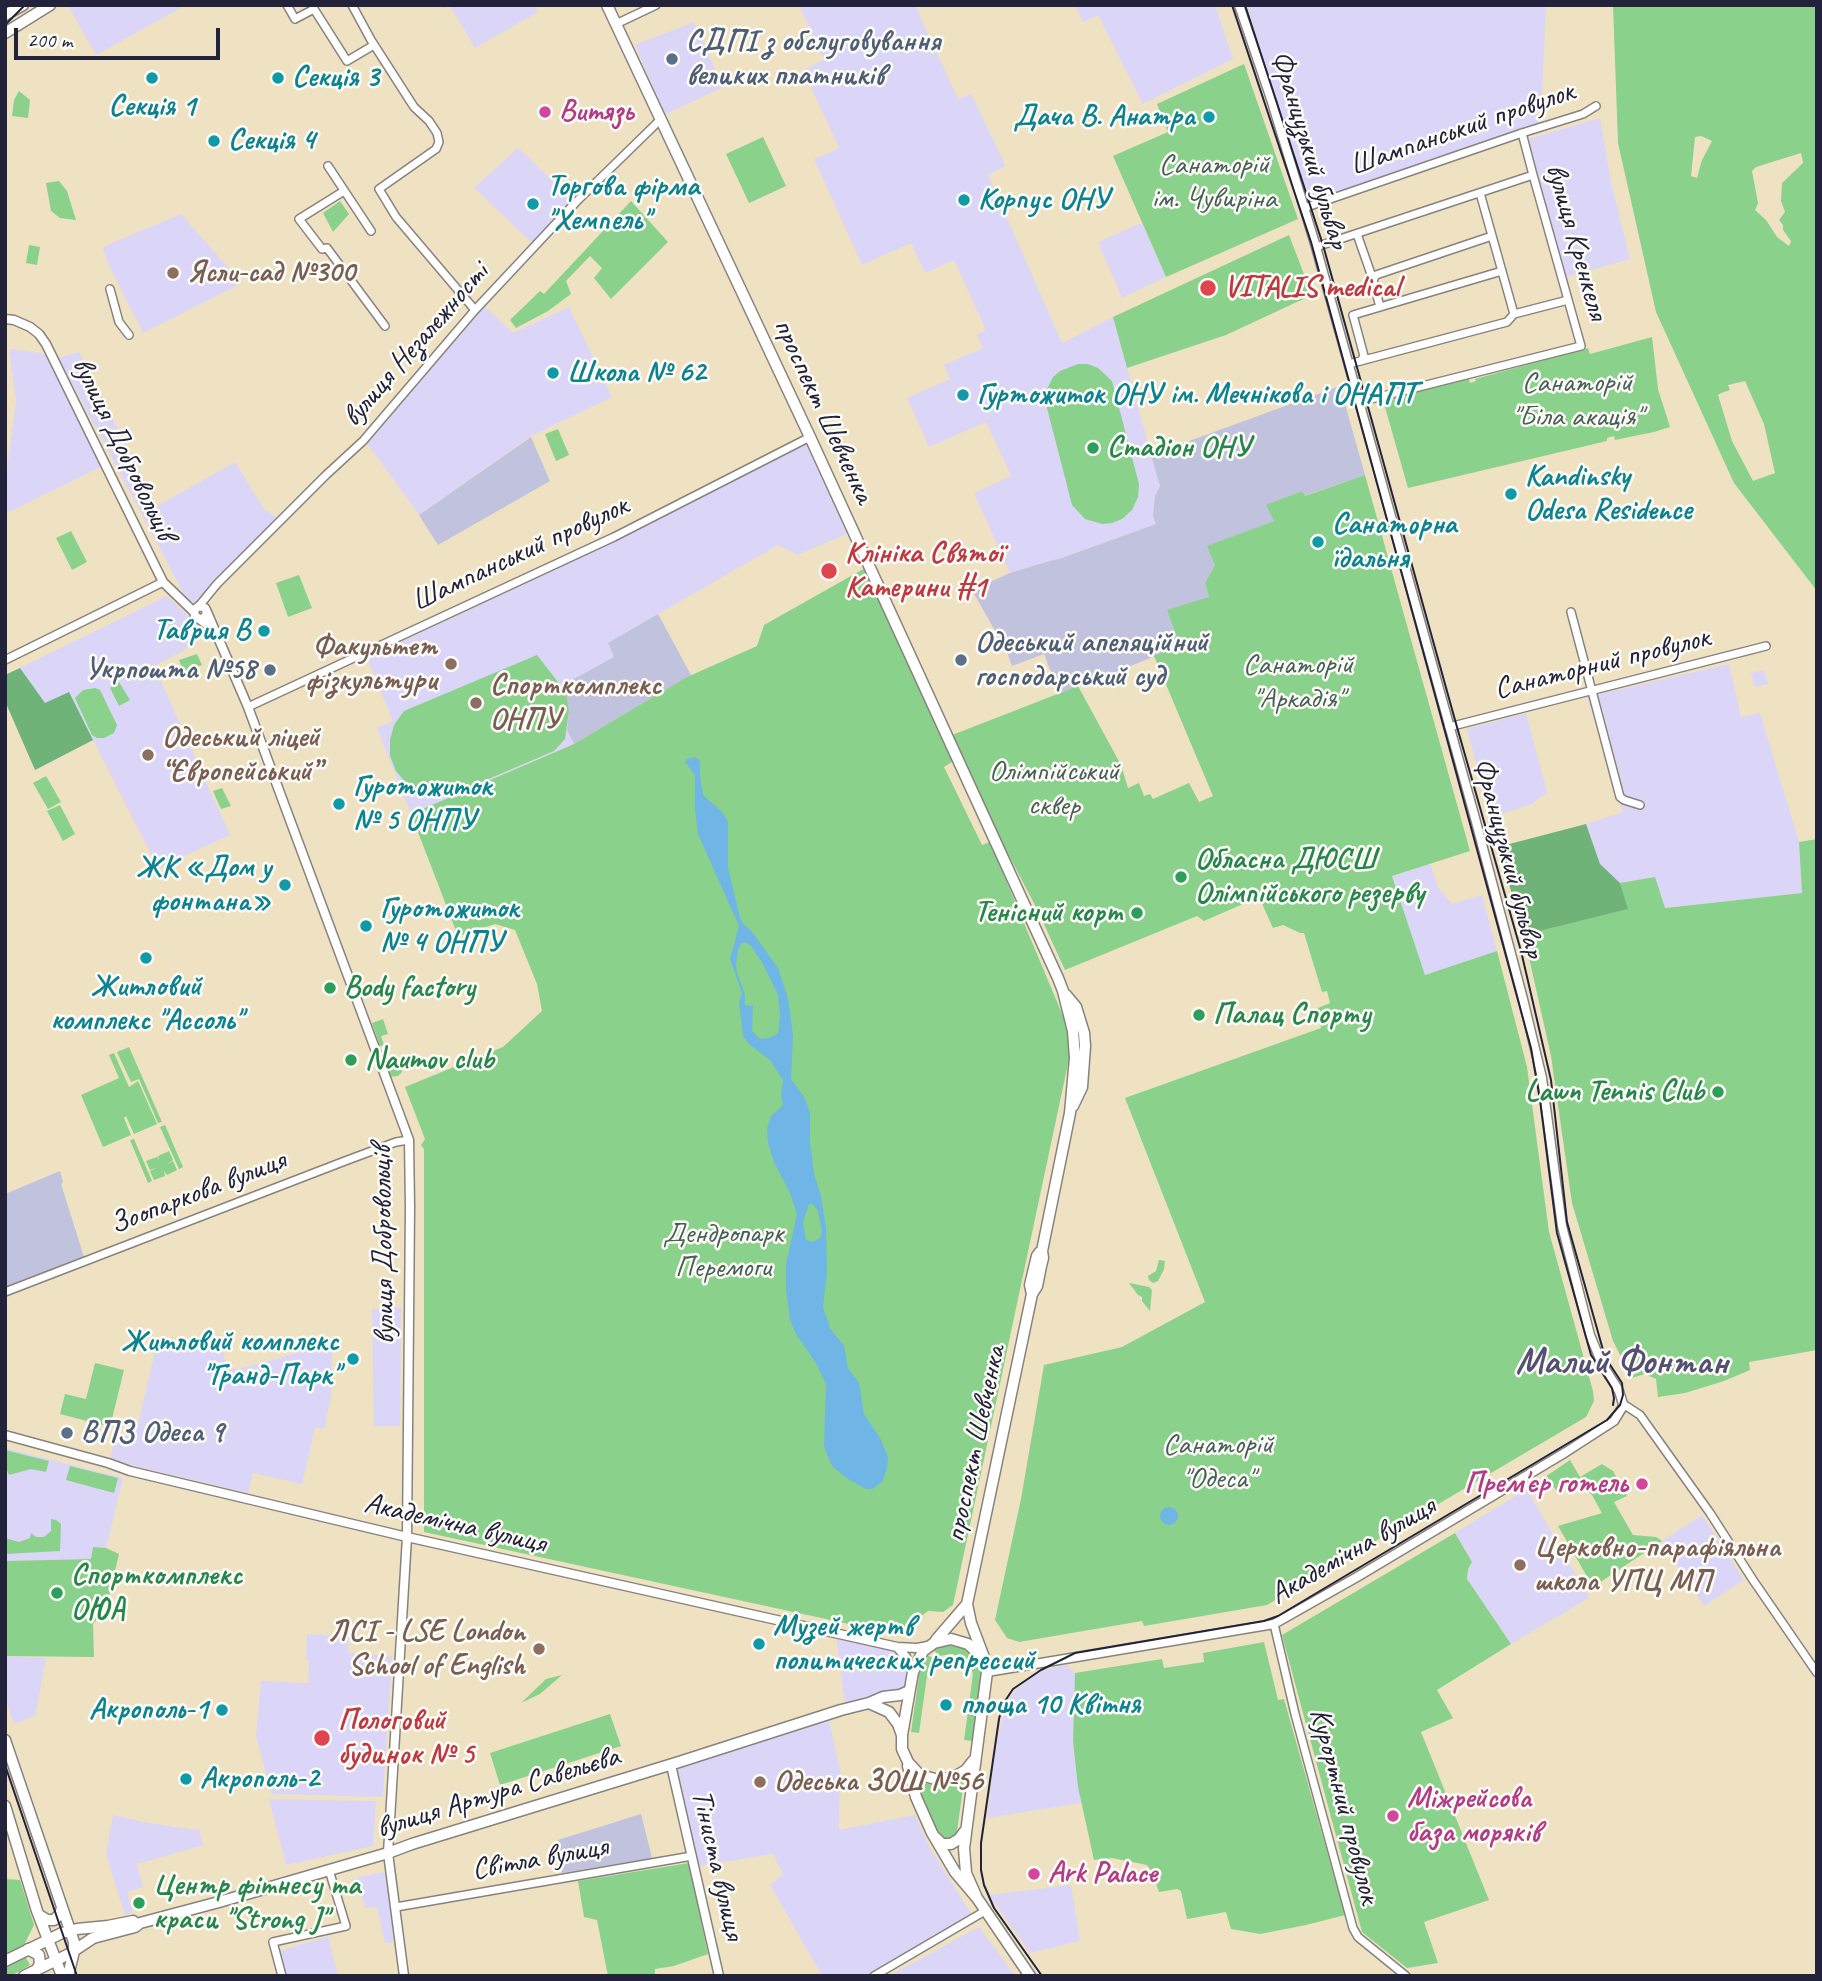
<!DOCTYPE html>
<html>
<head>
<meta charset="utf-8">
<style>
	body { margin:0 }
	#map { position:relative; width:1822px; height:1981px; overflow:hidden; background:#eee2c2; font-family:Caveat,sans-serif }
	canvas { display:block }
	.frame { position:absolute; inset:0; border:7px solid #22223b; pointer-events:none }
	.scale { position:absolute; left:14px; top:28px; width:206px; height:32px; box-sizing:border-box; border:4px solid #22223b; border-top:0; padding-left:9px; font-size:21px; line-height:24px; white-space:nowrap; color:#22223b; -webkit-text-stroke:5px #fdfcf7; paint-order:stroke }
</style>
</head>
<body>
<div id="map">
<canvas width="1822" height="1981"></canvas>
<div class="frame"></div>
<div class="scale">200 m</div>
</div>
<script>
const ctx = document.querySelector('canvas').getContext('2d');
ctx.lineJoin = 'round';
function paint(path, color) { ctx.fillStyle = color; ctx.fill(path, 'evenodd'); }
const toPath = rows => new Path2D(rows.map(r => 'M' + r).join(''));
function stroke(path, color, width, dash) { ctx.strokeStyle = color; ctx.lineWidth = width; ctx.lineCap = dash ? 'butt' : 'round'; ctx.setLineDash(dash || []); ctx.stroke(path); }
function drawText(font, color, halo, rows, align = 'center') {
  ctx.font = font + ' Caveat,sans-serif'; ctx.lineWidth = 5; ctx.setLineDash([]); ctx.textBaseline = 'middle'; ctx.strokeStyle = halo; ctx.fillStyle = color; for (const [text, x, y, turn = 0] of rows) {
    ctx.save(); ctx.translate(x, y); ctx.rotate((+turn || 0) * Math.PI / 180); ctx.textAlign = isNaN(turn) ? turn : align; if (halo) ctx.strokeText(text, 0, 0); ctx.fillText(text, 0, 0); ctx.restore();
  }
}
paint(toPath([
	[73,5,186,5,96,55,69,7],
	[440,5,534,5,538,12,475,48,450,6,442,9],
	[799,5,915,5,958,99,971,94,1006,166,988,175,1062,343,1113,317,1160,486,1156,524,1059,559,1053,560,1010,573,974,493,1011,476,986,422,929,447,907,398,950,379,944,365,983,348,977,335,986,330,954,260,925,273,911,243,862,265,814,159,839,148,803,70,824,60],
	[1075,5,1215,5,1233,59,1143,104,1098,15,1083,22],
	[1247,5,1546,5,1542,94,1537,99,1536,110,1540,125,1306,205],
	[694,22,723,87,664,115,635,45],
	[1600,118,1611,182,1630,259,1566,277,1528,139],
	[518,148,574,201,532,243,474,188],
	[181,214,242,283,143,333,107,262,103,247],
	[1142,223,1166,277,1122,298,1098,242],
	[484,306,513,333,569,307,612,397,531,436,419,515,367,443],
	[9,349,42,353,50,356,105,465,5,514,5,485,16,401],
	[79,352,157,506,235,462,264,509,280,519,200,599,194,602,187,600,61,362,59,358],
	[809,439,851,532,797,555,778,545,608,643,614,657,566,694,569,711,567,730,574,744,411,814,377,728,393,721,367,658,643,528],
	[167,596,204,631,183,651,154,666,230,835,158,868,93,740,35,770,5,701,5,675],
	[1729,664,1741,717,1760,713,1799,842,1802,893,1664,908,1655,877,1620,883,1600,864,1586,824,1623,812,1587,697],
	[1764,670,1768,684,1755,687,1751,673],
	[1526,713,1547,792,1532,804,1490,818,1467,729],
	[1430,864,1438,887,1452,904,1482,895,1497,951,1425,975,1392,876],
	[401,1307,400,1426,374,1426,372,1309],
	[158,1339,221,1339,226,1367,239,1369,332,1343,331,1396,324,1429,315,1427,302,1484,253,1473,248,1493,110,1460,116,1435,135,1437],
	[5,1448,123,1478,106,1548,93,1547,91,1559,5,1561],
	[1527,1489,1589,1598,1511,1644,1467,1579,1468,1569,1472,1562,1455,1533],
	[1702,1515,1744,1580,1704,1606,1662,1541],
	[307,1634,349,1636,348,1653,392,1656,383,1797,272,1794,256,1736,261,1681,308,1683,309,1661,306,1660],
	[836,1637,886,1647,903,1655,909,1669,905,1691,845,1706],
	[5,1656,46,1658,35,1716,14,1724,5,1698],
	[1067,1665,1075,1673,1073,1741,1081,1803,987,1818,996,1748,1006,1703,1015,1690,1031,1678,1047,1669],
	[829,1720,840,1770,839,1830,915,1815,930,1848,972,1915,868,1976,822,1976,770,1885,783,1874,773,1854,698,1866,677,1769],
	[269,1799,376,1801,373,1846,286,1865],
	[113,1815,143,1822,195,1830,199,1829,203,1845,137,1864,143,1887,127,1892,133,1913,125,1915,106,1854],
	[385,1872,391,1905,393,1943,385,1943,377,1907,365,1908,361,1894,355,1895,352,1880,363,1876],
	[1071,1885,1080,1941,1030,1953,989,1895],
	[979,1927,1015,1976,889,1976],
	[328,1936,338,1976,285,1976,280,1951]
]), '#dbd6f7');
paint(toPath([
	[1340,386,1365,475,1304,496,1302,491,1267,505,1274,521,1208,546,1215,565,1205,583,1209,597,1198,601,1180,646,1086,684,1059,693,1044,654,1012,666,1007,652,972,590,1010,573,1053,560,1059,559,1156,524,1153,516,1155,496,1160,486,1151,455],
	[531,437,550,481,438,545,419,515],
	[658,614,691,675,574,744,567,730,569,711,561,686,614,657,608,643],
	[60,1171,63,1182,61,1184,84,1257,5,1288,5,1194],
	[641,1814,652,1858,562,1873,558,1840]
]), '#c1c2dd');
paint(toPath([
	[1613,5,1817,5,1817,591,1734,483,1656,312,1618,143],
	[1701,136,1712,141,1702,160,1697,178,1691,176,1695,137],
	[1801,153,1803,163,1782,183,1781,201,1785,212,1779,220,1783,225,1783,230,1791,241,1789,246,1777,237,1766,220,1755,210,1758,203,1752,171,1756,167],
	[1745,381,1764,424,1775,473,1753,481,1732,441,1718,395,1721,393,1730,390,1728,385],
	[1244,64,1298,219,1166,277,1113,156,1168,132,1157,104],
	[19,91,30,100,28,118,12,116,14,100],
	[763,137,786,186,749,203,726,154],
	[59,181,67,191,76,220,60,218,51,211,46,183],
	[340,201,349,214,333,232,323,213],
	[631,201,668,242,611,299,594,278,602,268,590,256,566,281,571,294,548,311,516,328,510,320,540,291,544,294],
	[1289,235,1312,295,1226,335,1127,368,1113,317],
	[29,245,40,247,37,265,26,263],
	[1652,337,1658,389,1670,427,1654,432,1615,440,1614,436,1607,438,1607,441,1408,488,1383,400,1468,377,1470,383,1476,381,1475,379,1588,348,1590,354],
	[1078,364,1088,364,1098,368,1112,381,1139,484,1138,497,1132,510,1122,519,1112,523,1102,524,1085,519,1072,505,1047,408,1047,389,1053,377,1060,371],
	[558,429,569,455,556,461,545,434],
	[1365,475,1470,851,1392,876,1425,975,1497,951,1527,1067,1549,1232,1593,1391,1594,1401,1586,1417,1267,1605,1144,1626,1142,1621,1019,1642,1007,1638,995,1620,1021,1499,1044,1365,1122,1347,1205,1302,1125,1098,1321,1028,1318,1008,1330,1003,1327,991,1322,992,1304,933,1300,933,1283,925,1273,928,1259,897,1204,921,1197,916,1065,970,1037,909,947,737,1078,686,1121,765,1128,788,1139,783,1144,796,1150,794,1153,799,1189,783,1199,802,1213,796,1154,656,1180,645,1167,610,1209,597,1205,583,1215,565,1207,546,1274,521,1266,505,1302,491,1305,496],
	[71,531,87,562,72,570,56,538],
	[867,567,955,760,944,767,982,845,990,842,1073,1040,953,1605,943,1612,928,1611,912,1623,909,1637,424,1532,424,1149,421,1145,425,1139,405,1087,503,1047,542,1011,537,984,515,930,495,924,458,936,411,814,574,744,687,677,757,646,764,625],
	[299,575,312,608,288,617,276,583],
	[197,654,202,665,184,672,179,660],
	[537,655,561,686,566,694,569,711,565,739,554,751,451,795,435,796,419,792,406,783,396,771,390,756,390,740,394,725,404,711],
	[119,682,130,700,119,706,110,688],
	[95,688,100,690,117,725,114,733,104,738,97,738,92,735,75,698,83,690],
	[46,776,61,802,48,809,33,783],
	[222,788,231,806,221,809,213,791],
	[60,805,75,834,63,841,47,811],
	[1817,839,1817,1350,1749,1362,1750,1370,1724,1381,1685,1393,1658,1397,1656,1379,1645,1374,1632,1378,1613,1341,1572,1203,1551,1056,1524,935,1627,909,1620,883,1655,877,1665,908,1802,893,1799,842],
	[383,1019,388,1034,381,1036,384,1045,380,1046,372,1023],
	[129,1047,162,1122,158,1123,139,1079,131,1082,117,1052],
	[385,1052,392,1069,400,1066,402,1072,398,1076,389,1077,381,1053],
	[114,1053,129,1087,138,1081,157,1124,134,1134,126,1116,124,1118,131,1135,103,1147,81,1095,119,1078,109,1055],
	[165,1125,183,1167,179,1169,160,1127],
	[134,1139,152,1181,148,1183,130,1140],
	[169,1151,173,1160,167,1164,173,1161,177,1170,167,1175,164,1171,165,1176,154,1180,150,1171,156,1168,150,1170,146,1161,157,1157,159,1160,158,1156],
	[1159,1260,1165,1261,1164,1269,1158,1281,1153,1283,1149,1280,1148,1276,1156,1271],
	[1129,1283,1149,1287,1152,1290,1150,1311,1142,1301,1142,1297,1138,1295],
	[95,1363,124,1370,110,1427,60,1414,65,1394,86,1399],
	[5,1450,49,1461,46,1472,31,1469,9,1475,5,1465],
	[1570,1460,1580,1477,1602,1464,1613,1471,1627,1496,1614,1502,1633,1535,1656,1537,1662,1541,1593,1587,1558,1526,1602,1513,1592,1495,1577,1483,1557,1491,1545,1477],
	[70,1466,118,1478,114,1493,66,1480],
	[51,1519,56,1520,61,1524,60,1551,5,1554,5,1538,19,1542,30,1538,31,1533,36,1537,44,1537,51,1531],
	[1455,1533,1472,1562,1468,1569,1467,1579,1511,1644,1437,1690,1453,1718,1421,1732,1489,1900,1424,1922,1438,1963,1407,1968,1362,1932,1282,1635],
	[93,1547,106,1548,119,1554,106,1609,93,1624,94,1657,5,1656,5,1561,91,1559],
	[1264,1642,1278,1700,1284,1699,1345,1915,1306,1925,1260,1934,1231,1929,1226,1912,1187,1919,1181,1891,1177,1889,1159,1892,1152,1872,1147,1865,1112,1858,1094,1860,1078,1787,1073,1741,1075,1673,1162,1659,1164,1668,1191,1664,1204,1662,1203,1653],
	[942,1646,954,1646,964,1649,973,1655,966,1661,953,1654,939,1656,934,1650],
	[929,1655,934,1660,928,1669,919,1733,911,1732,920,1669],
	[976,1661,980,1667,981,1678,972,1741,964,1740,973,1674,970,1665],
	[562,1675,540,1694,521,1703,546,1679],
	[610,1714,621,1746,500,1785,490,1753],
	[962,1780,964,1781,957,1831,955,1837,946,1841,939,1837,930,1820,918,1782,942,1787,952,1785],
	[689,1863,708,1954,674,1966,655,1969,655,1976,608,1976,597,1920,584,1917,578,1881],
	[5,1879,20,1880,34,1925,23,1947,5,1956],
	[24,1954,30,1965,11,1976,5,1976,5,1964]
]), '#8ad18c');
paint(toPath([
	[20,668,45,703,69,692,93,740,35,770,5,701,5,675],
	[1586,824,1600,864,1620,883,1628,909,1524,935,1498,847]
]), '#6fb378');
paint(toPath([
	[695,757,700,761,700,775,703,795,722,812,728,822,728,868,740,918,743,924,750,929,778,968,788,998,793,1035,791,1079,804,1097,810,1112,810,1142,814,1174,821,1196,826,1227,827,1271,823,1307,830,1328,844,1346,848,1368,859,1383,864,1414,880,1438,888,1457,887,1469,882,1482,872,1489,866,1489,848,1479,834,1468,830,1462,824,1446,826,1384,816,1363,796,1334,790,1320,786,1290,786,1264,797,1214,790,1193,774,1162,768,1143,767,1129,771,1116,783,1105,781,1095,783,1080,770,1060,749,1044,743,1036,739,1002,742,993,730,959,739,926,698,834,695,810,695,775,685,762,687,759],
	[745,942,751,946,763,964,778,995,780,1014,779,1030,777,1034,769,1038,760,1039,752,1031,753,1006,745,1005,745,994,737,973,736,965,738,950,741,944],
	[809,1204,813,1204,818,1211,822,1232,820,1238,813,1242,806,1240,803,1222],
	'1160 1516a9 9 0 1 1 18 0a9 9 0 1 1-18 0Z'
]), '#6fb5e6');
const minor = toPath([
	[287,5,295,19,314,9,347,61,374,45],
	[352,5,371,40,414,107,429,121,437,133,439,142,436,149,379,189,396,217,475,310],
	[616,24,656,5],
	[328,166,371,231],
	[344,191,299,219,322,249,327,248,385,326],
	[1480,193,1514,314],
	[1304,208,1522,133,1583,114,1596,106],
	[1357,234,1371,274,1374,276],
	[1316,247,1533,175],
	[110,289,119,322,129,335],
	[1380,307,1373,280,1376,275,1492,236],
	[1361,361,1364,356,1353,315,1502,271],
	[1349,364,1507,322,1514,314,1568,300],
	[1359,402,1581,346,1533,175,1522,133],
	[199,606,217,584,326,475,363,441,475,310,577,201,660,120],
	[1571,612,1620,797,1624,800,1640,805],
	[5,660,163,582],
	[248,707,614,537,810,437],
	[1449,727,1766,646],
	[5,1292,345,1161,396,1142,409,1140],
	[1623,1404,1640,1415,1710,1513,1753,1580,1817,1673],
	[1274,1624,1295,1714,1353,1928,1358,1937,1406,1976],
	[396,1907,692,1856],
	[282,1976,273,1942,346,1926,329,1870],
	[874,1976,985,1911]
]);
const tertiary = toPath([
	[5,319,14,320,30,327,39,334,46,344,163,582,194,612],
	[207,612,248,707,409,1140,410,1207,407,1537,388,1853,404,1976],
	[201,619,205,617,207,612,205,608,199,606,194,610,195,616,212,628],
	[5,1435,108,1463,130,1471,407,1537,897,1647,917,1648,928,1646],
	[897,1647,906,1657,913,1672],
	[987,1672,1274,1624,1357,1577,1566,1452,1614,1421,1622,1408,1623,1404,1619,1391,1602,1364,1590,1335,1562,1226,1542,1078,1523,999,1475,818,1316,247,1272,102,1239,5],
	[671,1765,719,1976]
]);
const secondary = toPath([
	[607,5,810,437,1058,978,1063,991,1073,1031,1075,1058,1070,1113,1042,1251,1043,1258,1041,1266,1037,1286,1032,1294,967,1604,971,1623,985,1660,987,1672,964,1848,966,1873,977,1898],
	[5,15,23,5],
	[5,33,50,5],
	[1066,995,1076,1007,1084,1033,1085,1046,1082,1087,1073,1106],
	[1032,1294,1030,1285,1037,1256,1040,1252],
	[936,1640,967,1604],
	[869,1703,889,1712,898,1724,902,1735],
	[5,1740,74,1942,74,1951,68,1976],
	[973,1761,966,1770,954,1777,939,1780,924,1776,918,1773,908,1762,902,1749,902,1735,913,1672,923,1651,934,1643,951,1639,968,1644,981,1656],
	[908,1766,916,1797,932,1833,955,1872,977,1898,1030,1976],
	[5,1806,37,1911,62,1976],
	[936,1838,942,1844,951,1844,959,1839,965,1831],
	[39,1915,47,1920,54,1920,60,1914,62,1908],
	[28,1949,39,1955,40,1964,37,1969],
	[5,1961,62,1933,77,1929,108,1926,133,1921],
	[24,1976,69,1954,93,1938,135,1927,140,1923,219,1902,388,1853,412,1844,679,1762,841,1710,869,1703,883,1697,900,1695,909,1691]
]);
stroke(minor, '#88827e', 10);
stroke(tertiary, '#88827e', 11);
stroke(secondary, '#88827e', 13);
stroke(minor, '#fff', 7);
stroke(tertiary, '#fff', 8);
stroke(secondary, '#fff', 10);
stroke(toPath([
	[1232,5,1311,242,1444,728,1531,1048,1540,1100,1557,1233,1591,1355,1612,1388,1614,1398,1613,1405],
	[5,25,25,5],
	[5,1765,77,1976],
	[1042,1976,994,1908,984,1885,981,1870,981,1843,999,1719,1003,1704,1013,1689,1041,1670,1075,1653,1264,1621,1278,1616,1607,1420,1620,1405,1623,1395,1622,1383,1605,1357,1567,1222,1551,1080,1521,951,1455,720,1323,245,1245,5]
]), '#22223b', 2);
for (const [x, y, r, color] of [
	[672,59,7,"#5c6f8a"],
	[152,78,7,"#0f9aa8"],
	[278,78,7,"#0f9aa8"],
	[545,112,7,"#d1479c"],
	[1209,117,7,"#0f9aa8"],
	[214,141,7,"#0f9aa8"],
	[964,200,7,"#0f9aa8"],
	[533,204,7,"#0f9aa8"],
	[173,273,7,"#8d6e63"],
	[1208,288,9,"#e0444e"],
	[553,373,7,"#0f9aa8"],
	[963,395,7,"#0f9aa8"],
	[1093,448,7,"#2e9e5b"],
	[1511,494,7,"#0f9aa8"],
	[1318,542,7,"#0f9aa8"],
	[829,571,9,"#e0444e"],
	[264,631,7,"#0f9aa8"],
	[961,660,7,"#5c6f8a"],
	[451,664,7,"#8d6e63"],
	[270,670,7,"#5c6f8a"],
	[476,703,7,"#8d6e63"],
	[148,755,7,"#8d6e63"],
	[339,804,7,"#0f9aa8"],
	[1181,877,7,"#2e9e5b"],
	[285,885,7,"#0f9aa8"],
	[1137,913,7,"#2e9e5b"],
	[366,926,7,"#0f9aa8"],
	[146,958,7,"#0f9aa8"],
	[330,988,7,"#2e9e5b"],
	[1199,1015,7,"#2e9e5b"],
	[351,1060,7,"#2e9e5b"],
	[1718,1092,7,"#2e9e5b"],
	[353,1359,7,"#0f9aa8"],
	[67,1433,7,"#5c6f8a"],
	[1642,1484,7,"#d1479c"],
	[1520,1565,7,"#8d6e63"],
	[57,1593,7,"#2e9e5b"],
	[759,1644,7,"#0f9aa8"],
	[539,1649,7,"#8d6e63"],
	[946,1705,7,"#0f9aa8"],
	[222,1710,7,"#0f9aa8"],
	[322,1738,9,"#e0444e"],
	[186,1779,7,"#0f9aa8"],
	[760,1782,7,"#8d6e63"],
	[1393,1816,7,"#d1479c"],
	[1034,1874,7,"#d1479c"],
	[139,1903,7,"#2e9e5b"]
]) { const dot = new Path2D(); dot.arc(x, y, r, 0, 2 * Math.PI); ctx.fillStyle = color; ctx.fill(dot); stroke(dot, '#fdfcf7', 2.5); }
drawText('bold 30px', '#4e5e75', '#fdfcf7', [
	["СДПІ з обслуговування",686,42],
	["великих платників",686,76],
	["Одеський апеляційний",975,643],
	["господарський суд",975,677],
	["Укрпошта №58",256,670,"right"],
	["ВПЗ Одеса 9",81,1433]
], 'left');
drawText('bold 30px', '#0d838f', '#fdfcf7', [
	["Секція 3",292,78],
	["Секція 1",152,107,"center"],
	["Дача В. Анатра",1195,117,"right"],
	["Секція 4",228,141],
	["Торгова фірма",547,187],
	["\"Хемпель\"",547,221],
	["Корпус ОНУ",978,200],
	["Школа № 62",567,373],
	["Гуртожиток ОНУ ім. Мечнікова і ОНАПТ",977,395],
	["Kandinsky",1525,477],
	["Odesa Residence",1525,511],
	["Санаторна",1332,525],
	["їдальня",1332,559],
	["Таврия В",250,631,"right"],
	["Гуротожиток",353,787],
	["№ 5 ОНПУ",353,821],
	["ЖК «Дом у",271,868,"right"],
	["фонтана»",271,902,"right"],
	["Гуротожиток",380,909],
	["№ 4 ОНПУ",380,943],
	["Житловий",146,987,"center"],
	["комплекс \"Ассоль\"",146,1021,"center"],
	["Житловий комплекс",339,1342,"right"],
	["\"Гранд-Парк\"",339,1376,"right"],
	["Музей жертв",773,1627],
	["политических репрессий",773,1661],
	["площа 10 Квітня",960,1705],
	["Акрополь-1",208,1710,"right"],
	["Акрополь-2",200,1779]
], 'left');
drawText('bold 30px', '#b23c85', '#fdfcf7', [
	["Витязь",559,112],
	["Прем'єр готель",1628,1484,"right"],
	["Міжрейсова",1407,1799],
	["база моряків",1407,1833],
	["Ark Palace",1048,1874]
], 'left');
drawText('30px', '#22223b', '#fdfcf7', [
	["Шампанський провулок",1462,129,-19],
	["Французький бульвар",1309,150,73],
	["вулиця Кренкеля",1576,242,74],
	["вулиця Незалежності",416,345,-49],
	["проспект Шевченка",823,411,65],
	["вулиця Добровольців",123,449,64],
	["Шампанський провулок",520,554,-25],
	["Санаторний провулок",1602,664,-14],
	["Французький бульвар",1508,858,75],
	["Зоопаркова вулиця",198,1193,-21],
	["вулиця Добровольців",384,1245,-91],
	["проспект Шевченка",976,1444,-78],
	["Академічна вулиця",455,1524,13],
	["Академічна вулиця",1353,1551,-30],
	["вулиця Артура Савельєва",498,1793,-17],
	["Курортний провулок",1344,1806,75],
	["Світла вулиця",540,1859,-10],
	["Тіниста вулиця",717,1865,77]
]);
drawText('30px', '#465f57', '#fdfcf7', [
	["Санаторій",1214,165],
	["ім. Чувиріна",1214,199],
	["Санаторій",1577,383],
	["\"Біла акація\"",1577,417],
	["Санаторій",1298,665],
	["\"Аркадія\"",1298,699],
	["Олімпійський",1054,772],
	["сквер",1054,806],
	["Дендропарк",723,1234],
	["Перемоги",723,1268],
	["Санаторій",1218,1445],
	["\"Одеса\"",1218,1479]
]);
drawText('bold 30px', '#785e54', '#fdfcf7', [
	["Ясли-сад №300",187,273],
	["Факультет",437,647,"right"],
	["фізкультури",437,681,"right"],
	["Спорткомплекс",490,686],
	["ОНПУ",490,720],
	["Одеський ліцей",162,738],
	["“Європейський”",162,772],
	["Церковно-парафіяльна",1534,1548],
	["школа УПЦ МП",1534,1582],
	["ЛСІ - LSE London",525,1632,"right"],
	["School of English",525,1666,"right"],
	["Одеська ЗОШ №56",774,1782]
], 'left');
drawText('bold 30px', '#be3a42', '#fdfcf7', [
	["VITALIS medical",1224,288],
	["Клініка Святої",845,554],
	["Катерини #1",845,588],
	["Пологовий",338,1721],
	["будинок № 5",338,1755]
], 'left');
drawText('bold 30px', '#27864d', '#fdfcf7', [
	["Стадіон ОНУ",1107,448],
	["Обласна ДЮСШ",1195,860],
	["Олімпійського резерву",1195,894],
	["Тенісний корт",1123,913,"right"],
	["Body factory",344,988],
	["Палац Спорту",1213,1015],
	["Naumov club",365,1060],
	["Lawn Tennis Club",1704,1092,"right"],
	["Спорткомплекс",71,1576],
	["ОЮА",71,1610],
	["Центр фітнесу та",153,1886],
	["краси \"Strong J\"",153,1920]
], 'left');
drawText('bold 37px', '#545073', '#fdfcf7', [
	["Малий Фонтан",1622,1363]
]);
</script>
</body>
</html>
